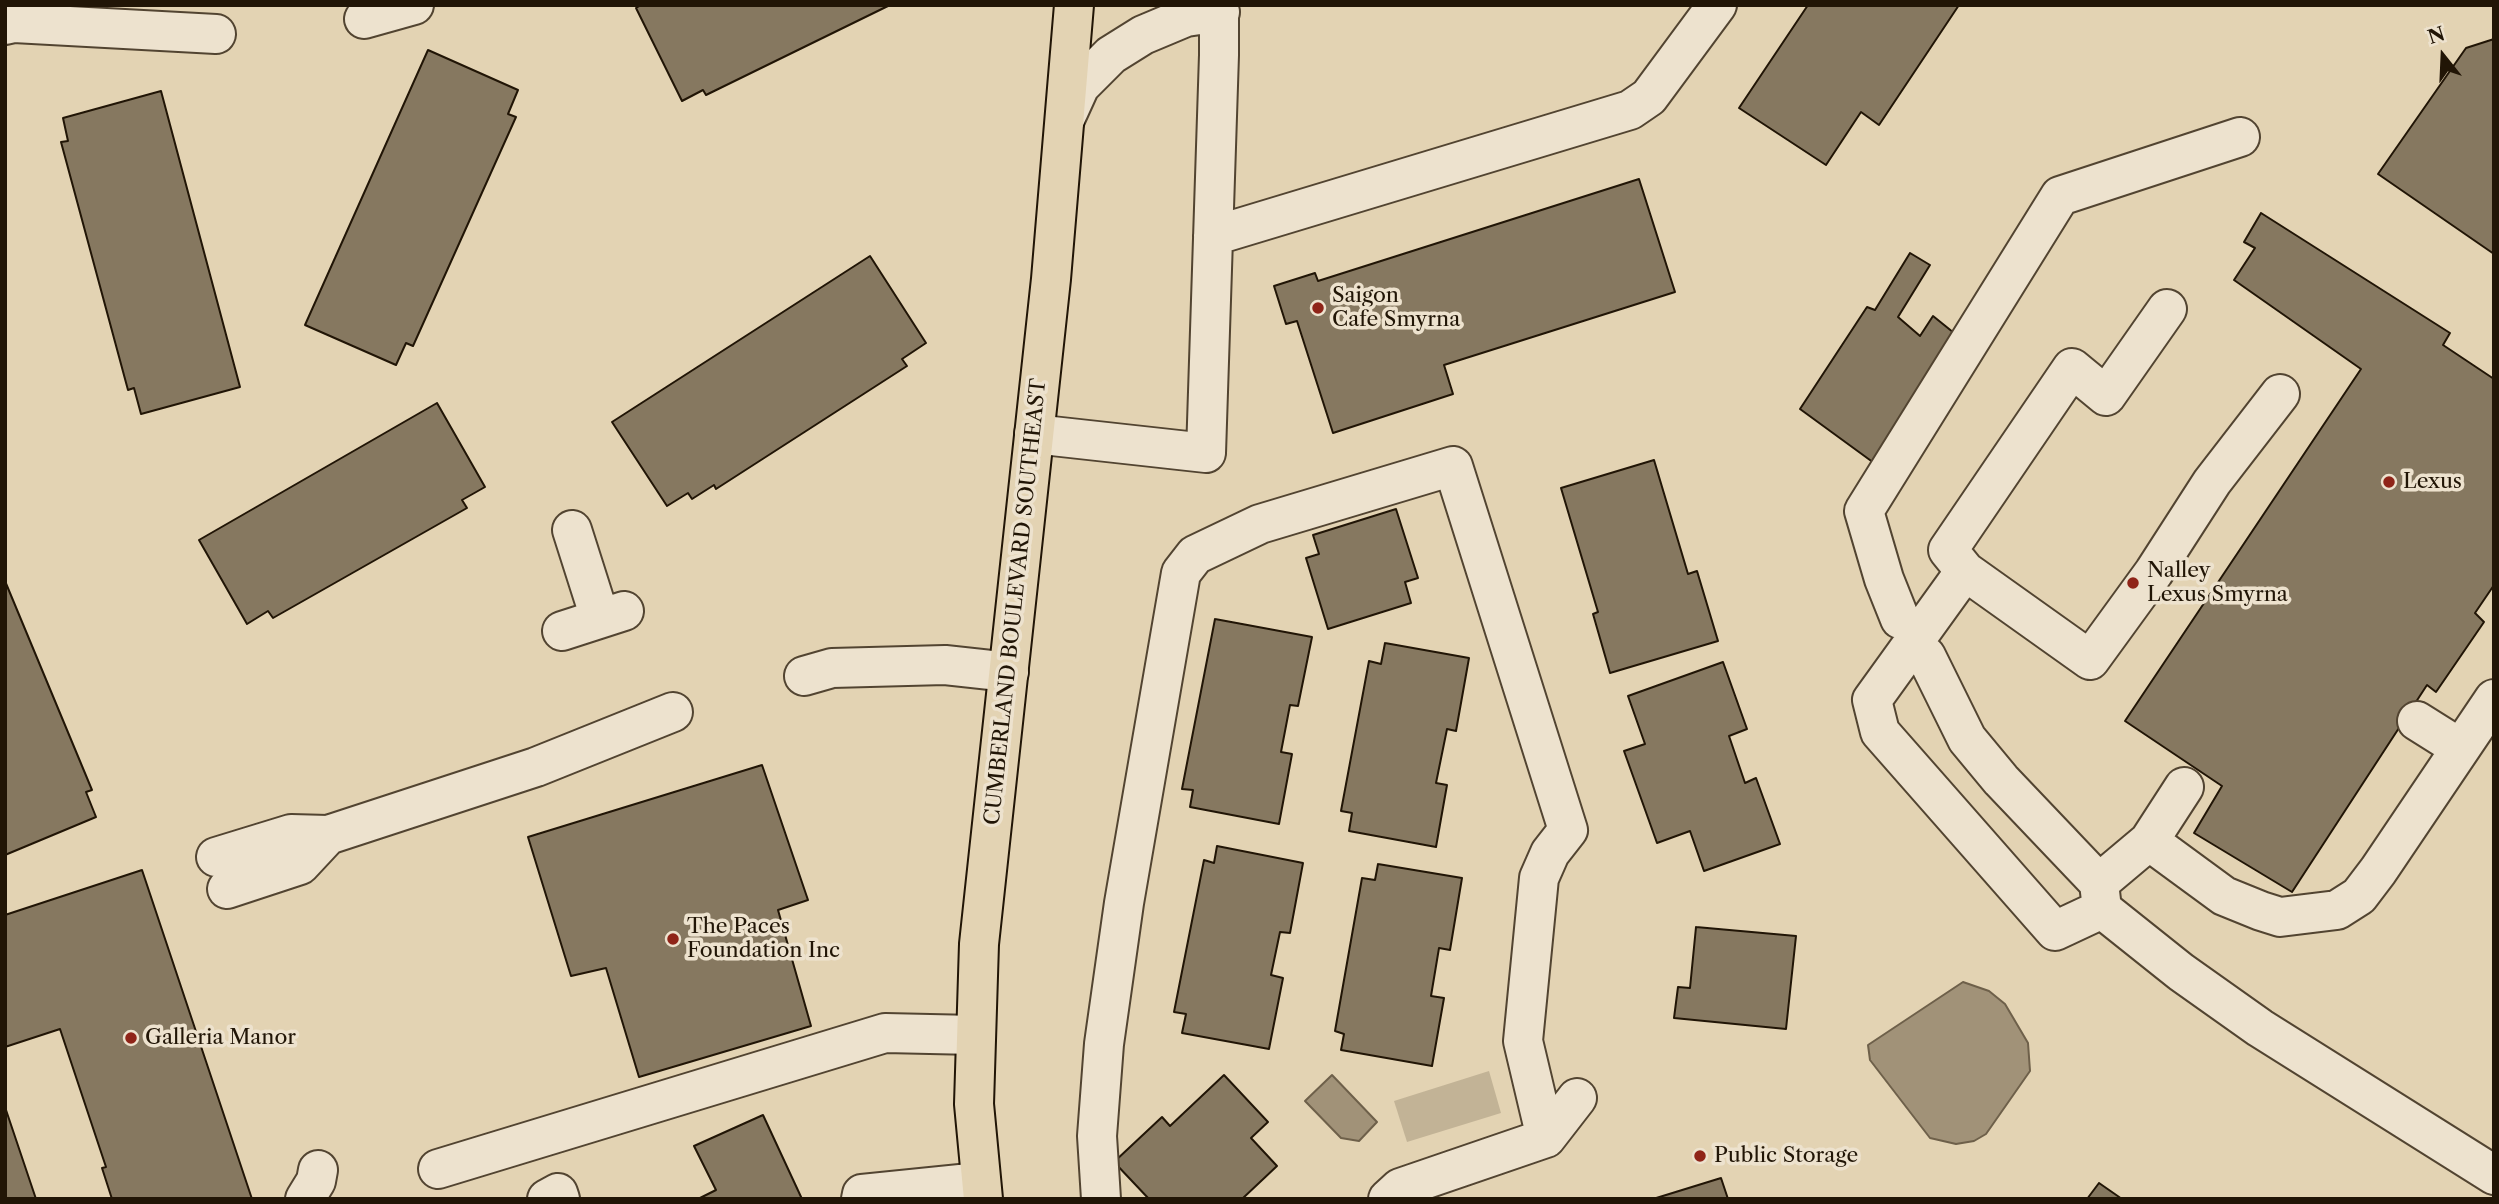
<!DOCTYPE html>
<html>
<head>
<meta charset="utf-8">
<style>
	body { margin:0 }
	#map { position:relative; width:2499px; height:1204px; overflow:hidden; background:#e3d3b3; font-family:"Libre Caslon Text",serif }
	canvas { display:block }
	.frame { position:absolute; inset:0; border:7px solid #211506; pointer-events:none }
	.north { position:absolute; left:2408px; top:21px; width:70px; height:70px; -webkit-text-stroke:5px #ede2ce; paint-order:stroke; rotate:342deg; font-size:19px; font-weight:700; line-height:28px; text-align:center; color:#211506 }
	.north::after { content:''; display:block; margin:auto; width:24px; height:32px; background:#211506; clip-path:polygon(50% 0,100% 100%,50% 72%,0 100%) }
</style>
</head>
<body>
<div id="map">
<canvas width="2499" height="1204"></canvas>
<div class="frame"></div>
<div class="north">N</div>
</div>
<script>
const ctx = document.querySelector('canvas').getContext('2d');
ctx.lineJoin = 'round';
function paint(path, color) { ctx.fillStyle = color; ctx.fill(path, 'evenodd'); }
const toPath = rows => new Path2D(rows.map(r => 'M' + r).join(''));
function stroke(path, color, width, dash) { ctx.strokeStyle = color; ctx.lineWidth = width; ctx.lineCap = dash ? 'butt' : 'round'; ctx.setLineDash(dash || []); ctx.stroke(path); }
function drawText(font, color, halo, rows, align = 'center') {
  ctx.font = font + ' "Libre Caslon Text",serif'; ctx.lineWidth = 7; ctx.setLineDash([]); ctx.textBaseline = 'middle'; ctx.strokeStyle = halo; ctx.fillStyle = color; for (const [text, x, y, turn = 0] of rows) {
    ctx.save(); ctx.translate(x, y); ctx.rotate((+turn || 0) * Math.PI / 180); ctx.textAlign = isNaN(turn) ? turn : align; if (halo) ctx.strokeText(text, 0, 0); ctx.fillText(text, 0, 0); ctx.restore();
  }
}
paint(toPath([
	[1489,1071,1501,1113,1407,1142,1394,1101]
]), '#c2b396');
const water = toPath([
	[1963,982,1989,991,2005,1004,2028,1043,2030,1071,1986,1134,1974,1141,1956,1144,1930,1138,1870,1060,1868,1045,1963,982],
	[1332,1075,1377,1122,1359,1141,1341,1138,1305,1101,1332,1075]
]);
paint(water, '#a19278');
stroke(water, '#6e604a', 2);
const building = toPath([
	[641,5,890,5,706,95,703,90,682,101,636,8,641,5],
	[1808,5,1959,5,1879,125,1861,112,1826,165,1739,108,1808,5],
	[2494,39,2494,254,2378,174,2466,48,2494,39],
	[428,50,518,90,508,114,516,117,413,346,406,343,396,365,305,325,428,50],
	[161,91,240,387,141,414,134,388,128,390,61,142,68,141,63,118,161,91],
	[1639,179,1675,292,1444,365,1453,394,1333,433,1297,321,1286,324,1274,286,1315,273,1318,281,1639,179],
	[2261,213,2450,333,2443,345,2494,379,2494,585,2475,613,2484,622,2436,692,2427,685,2292,892,2194,833,2222,786,2125,721,2361,369,2234,280,2255,248,2244,242,2261,213],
	[1910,253,1930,265,1898,317,1920,336,1933,316,1959,337,1874,463,1800,409,1867,307,1875,310,1910,253],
	[870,256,926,343,902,359,907,366,716,489,714,485,692,499,688,493,667,506,612,422,870,256],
	[437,403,485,487,462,500,467,508,273,618,268,611,247,624,199,540,437,403],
	[1654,460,1688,574,1697,571,1718,641,1610,673,1593,614,1598,612,1561,488,1654,460],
	[1396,509,1418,578,1405,582,1411,603,1328,629,1306,558,1319,554,1313,535,1396,509],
	[5,581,92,790,86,792,96,817,5,855,5,581],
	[1215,619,1312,637,1298,706,1290,705,1281,752,1292,754,1279,824,1190,807,1193,790,1182,789,1215,619],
	[1385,643,1469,658,1456,731,1447,729,1436,783,1447,785,1436,847,1349,831,1352,813,1341,811,1369,661,1381,664,1385,643],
	[1723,662,1747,729,1729,736,1745,783,1756,778,1780,844,1704,871,1690,831,1657,843,1624,751,1645,744,1628,696,1723,662],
	[762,765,808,900,778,910,811,1026,639,1077,606,968,571,976,528,837,762,765],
	[1217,846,1303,863,1290,933,1280,932,1271,975,1283,978,1269,1049,1182,1033,1186,1014,1174,1012,1204,860,1214,863,1217,846],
	[1378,864,1462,878,1450,950,1439,948,1431,996,1444,998,1432,1066,1341,1050,1344,1034,1335,1031,1362,878,1375,880,1378,864],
	[142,870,252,1199,112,1199,102,1168,106,1167,60,1029,5,1047,5,915,142,870],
	[1696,927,1796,936,1786,1029,1674,1018,1678,987,1690,988,1696,927],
	[1224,1075,1268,1122,1251,1138,1277,1166,1242,1199,1149,1199,1114,1162,1162,1117,1170,1126,1224,1075],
	[5,1107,36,1199,5,1199,5,1107],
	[763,1115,802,1199,698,1199,716,1190,694,1146,763,1115],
	[1721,1178,1728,1199,1653,1199,1721,1178],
	[2099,1183,2122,1199,2087,1199,2099,1183]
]);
paint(building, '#867860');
stroke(building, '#211506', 2);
const minor = toPath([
	[364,19,414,5],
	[5,25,14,23,216,34],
	[1065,119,1080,86,1111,55,1143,35,1186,17,1220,12],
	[1213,236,1630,110,1649,97,1717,5],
	[1034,434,1206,453,1219,55,1219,5],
	[572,530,600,618],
	[1965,571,1948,550,2072,368,2106,396,2167,309],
	[1900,619,1884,579,1864,511,2060,196,2240,137],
	[562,631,624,611],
	[1926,656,1967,739,2001,780,2099,883,2102,909,2181,972,2260,1028,2494,1175],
	[804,676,832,668,945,665,1009,672],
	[2417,721,2460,748],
	[2149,841,2184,787],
	[216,857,291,834,328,835,536,767,673,712],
	[2099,883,2149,841,2224,896,2261,911,2280,917,2337,910,2359,896,2378,871,2494,699],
	[227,889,300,865,328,835],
	[2102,909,2055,931,1880,732,1872,700,1965,571,2090,660,2154,572,2212,482,2280,394],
	[438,1169,885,1033,975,1035],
	[305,1199,316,1181,318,1170],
	[547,1199,558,1193,560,1199],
	[861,1199,862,1194,980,1182],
	[1101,1199,1097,1136,1104,1044,1124,903,1181,573,1195,555,1260,524,1453,466,1568,830,1550,853,1539,878,1523,1041,1546,1138],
	[1388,1199,1400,1188,1546,1138,1577,1098]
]);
const major = toPath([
	[983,1199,974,1104,979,944,1051,279,1074,5]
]);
stroke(minor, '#524431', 42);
stroke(major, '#211506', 42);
stroke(minor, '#ede2ce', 38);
stroke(major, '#e3d3b3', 38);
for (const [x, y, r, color] of [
	[1318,308,7,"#8f2418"],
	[2389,482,7,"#8f2418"],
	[2133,583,7,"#8f2418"],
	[673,939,7,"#8f2418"],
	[131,1038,7,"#8f2418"],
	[1700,1156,7,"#8f2418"]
]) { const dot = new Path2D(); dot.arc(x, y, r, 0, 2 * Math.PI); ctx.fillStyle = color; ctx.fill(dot); stroke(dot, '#ede2ce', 2.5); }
drawText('21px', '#211506', '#ede2ce', [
	["Saigon",1332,296],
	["Cafe Smyrna",1332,320],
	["Lexus",2403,482],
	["Nalley",2147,571],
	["Lexus Smyrna",2147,595],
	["The Paces",687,927],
	["Foundation Inc",687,951],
	["Galleria Manor",145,1038],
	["Public Storage",1714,1156]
], 'left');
drawText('21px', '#211506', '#ede2ce', [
	["CUMBERLAND BOULEVARD SOUTHEAST",1016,602,-84]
]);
</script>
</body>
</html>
